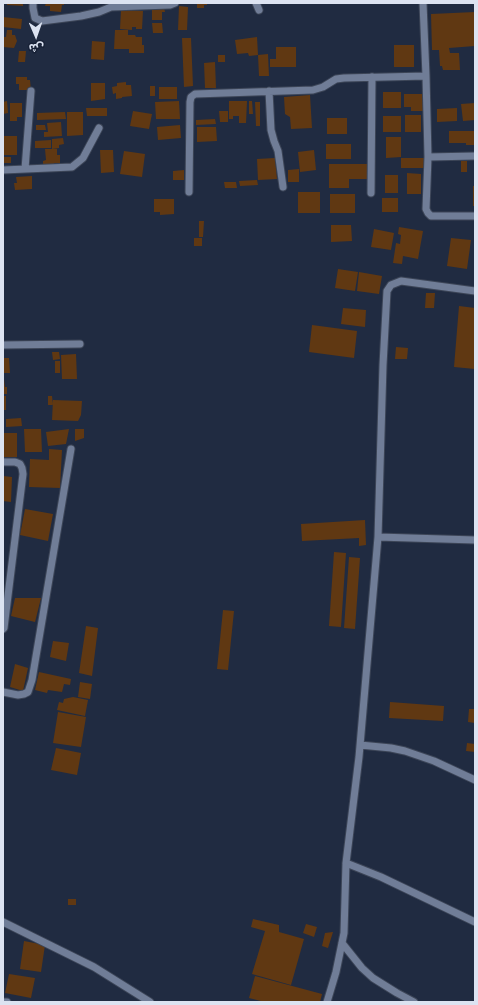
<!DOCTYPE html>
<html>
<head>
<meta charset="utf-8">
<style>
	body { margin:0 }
	#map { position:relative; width:478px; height:1005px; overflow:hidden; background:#202b41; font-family:"Exo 2","Noto Sans Arabic",sans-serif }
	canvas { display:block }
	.frame { position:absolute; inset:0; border:4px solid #dce3f1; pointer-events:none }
	.north { position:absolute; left:16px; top:16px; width:40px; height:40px; -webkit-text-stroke:3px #172136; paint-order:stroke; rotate:178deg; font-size:11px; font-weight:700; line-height:16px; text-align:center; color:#dce3f1 }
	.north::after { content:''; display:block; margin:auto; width:14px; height:18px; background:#dce3f1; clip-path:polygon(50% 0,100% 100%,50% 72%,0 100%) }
</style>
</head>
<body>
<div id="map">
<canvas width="478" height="1005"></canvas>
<div class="frame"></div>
<div class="north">ش</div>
</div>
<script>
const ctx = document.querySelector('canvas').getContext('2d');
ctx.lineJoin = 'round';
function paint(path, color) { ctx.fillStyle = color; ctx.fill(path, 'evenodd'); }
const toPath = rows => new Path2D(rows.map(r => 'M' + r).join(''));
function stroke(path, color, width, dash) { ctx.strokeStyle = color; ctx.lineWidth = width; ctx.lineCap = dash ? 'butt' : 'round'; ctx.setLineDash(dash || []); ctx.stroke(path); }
paint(toPath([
	[7,3,23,3,23,6,7,5],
	[46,3,64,3,64,5,62,5,61,12,50,11,50,6,45,6],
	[197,3,207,3,207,5,204,5,204,8,197,8],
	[179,6,188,7,187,30,178,30],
	[152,7,164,7,165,12,162,12,162,20,152,20],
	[121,10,143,11,142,29,136,29,136,27,132,27,132,30,120,29],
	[475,12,475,46,449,48,450,53,459,53,460,70,443,70,442,66,440,66,439,50,432,50,431,14],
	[3,17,22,19,21,29,3,27],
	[152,23,162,23,163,33,153,33],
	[7,30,12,30,12,35,15,35,17,41,14,48,3,47,3,37,6,37],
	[115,30,128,30,128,35,135,35,136,37,142,37,142,45,144,45,144,53,129,53,129,49,114,49],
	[257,37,258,55,249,56,248,53,237,54,235,40],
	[182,38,191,38,193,86,184,87],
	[92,41,105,42,104,60,91,59],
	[394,45,414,45,414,67,394,67],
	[276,47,296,47,296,67,270,67,270,59,276,59],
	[19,51,26,51,25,62,18,62],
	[268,54,269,76,259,76,258,55],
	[218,55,225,55,225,62,218,62],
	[215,62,216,88,205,88,204,63],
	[16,77,27,77,27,80,30,80,31,90,19,90,19,84,16,84],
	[126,82,126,85,131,85,132,96,122,97,122,98,116,99,116,93,113,94,112,87,117,86,117,83],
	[91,83,105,83,105,99,91,101],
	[150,86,155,86,155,96,150,96],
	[159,87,177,87,177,99,159,99],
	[383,92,401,92,401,108,383,108],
	[404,94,423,94,423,111,411,111,411,107,404,107],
	[310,95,312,128,291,129,290,117,285,114,284,97],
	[7,101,8,113,3,114,3,102],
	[179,101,180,119,156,119,155,102],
	[229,101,247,101,246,123,239,123,239,116,233,116,233,119,229,119],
	[249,101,252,101,253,114,249,114],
	[255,102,260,102,260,126,256,126],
	[10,103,22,103,22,117,17,117,17,121,10,121],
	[475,103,475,120,463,121,461,104],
	[86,108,107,108,107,116,87,116],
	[457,108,457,121,437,122,437,109],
	[133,111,152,114,149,129,130,126],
	[219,111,228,111,228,122,220,122],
	[65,112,66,119,37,120,37,113],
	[67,112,83,112,83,135,67,136],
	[405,115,421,115,421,132,405,132],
	[383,116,401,116,401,132,383,132],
	[327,118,347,118,347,134,327,134],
	[215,119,216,124,196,125,196,120],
	[61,122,62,136,44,137,44,132,48,132,47,123],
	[36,125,45,125,46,130,36,130],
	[180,125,181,138,158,140,157,127],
	[197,127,216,127,217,141,197,142],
	[449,131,475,131,475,145,466,145,466,143,449,143],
	[3,136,17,136,17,155,3,155],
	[386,137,401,137,401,157,386,158],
	[63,138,64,144,59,145,59,148,52,149,52,139],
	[51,140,51,148,35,148,35,141],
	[326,144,351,144,351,159,326,159],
	[45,149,57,149,57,155,60,155,60,163,54,163,54,165,43,165,43,161,46,160],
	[100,150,113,150,114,172,101,173],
	[314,150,316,170,300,172,298,152],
	[124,151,145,154,142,177,120,174],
	[3,157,11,157,11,163,3,163],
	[275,158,277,179,258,180,257,159],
	[401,158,426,158,426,168,401,168],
	[461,161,467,161,467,172,461,172],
	[329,164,367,164,367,179,349,179,349,188,329,188],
	[299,169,299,182,288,182,288,170],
	[184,170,184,180,173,180,173,171],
	[407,173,421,174,421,194,407,194],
	[385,175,398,175,398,193,385,193],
	[32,176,32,189,15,190,14,183,17,183,16,177],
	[257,180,258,185,240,186,239,181],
	[224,182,236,182,237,188,225,188],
	[473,186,475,186,475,206,473,206],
	[298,192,320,192,320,213,298,213],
	[330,194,355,194,355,213,330,213],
	[382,198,398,198,398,212,382,212],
	[154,199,174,199,174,214,160,215,160,212,154,212],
	[199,221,204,221,203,237,199,237],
	[331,225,351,225,352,241,331,242],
	[399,227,423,231,418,259,403,256,402,264,393,263,396,243,400,244,401,235,398,234],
	[374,229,394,233,391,250,371,247],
	[194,238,202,238,202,246,194,246],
	[451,238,471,240,467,269,447,266],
	[338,269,358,272,355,291,335,288],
	[359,272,382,276,379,294,357,291],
	[426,293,435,293,434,308,425,308],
	[459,306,475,308,475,369,454,367],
	[343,308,366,310,365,327,341,324],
	[312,325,357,331,354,358,309,352],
	[396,347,408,348,407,359,395,359],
	[52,352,59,352,60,359,53,360],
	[76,354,77,379,62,379,61,355],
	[3,358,9,358,10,373,3,373],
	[55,361,60,361,60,373,55,373],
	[3,379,4,379,5,387,7,387,7,394,3,394],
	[3,396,6,396,6,410,3,410],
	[48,396,52,396,53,405,48,405],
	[53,400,82,401,81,415,78,421,52,420],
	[21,418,22,426,6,427,6,419],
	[24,429,41,429,42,452,25,452],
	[69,429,66,444,48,446,46,432],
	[75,429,84,429,84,438,75,441],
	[3,433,17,433,17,457,3,457],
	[49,449,62,450,60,488,29,487,30,459,49,460],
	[3,476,12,477,11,502,3,501],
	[25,509,53,514,48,541,20,535],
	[365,520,366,545,359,546,359,538,302,541,301,524],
	[334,552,346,553,341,627,329,626],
	[349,557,360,558,355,629,344,628],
	[15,598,41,598,35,622,11,616],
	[223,610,234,611,228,670,217,669],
	[86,626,98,628,92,676,79,673],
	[53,641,69,643,66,661,50,657],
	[15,664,28,668,23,691,10,687],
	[39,672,71,679,70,685,64,684,62,692,48,690,47,693,35,690],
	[80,682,92,684,90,699,78,697],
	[73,697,88,700,85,716,57,710,59,702,63,703,64,699],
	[390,702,444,706,443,721,389,718],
	[469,709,475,709,475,723,468,722],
	[58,712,86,717,81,747,53,743],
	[467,743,475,744,475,752,466,751],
	[56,748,81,753,77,775,51,770],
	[68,899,76,899,76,905,68,905],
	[253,919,279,925,279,932,304,939,291,985,252,974,265,931,251,927],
	[306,924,317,927,314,937,303,933],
	[333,932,328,948,322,946,325,933],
	[24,941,45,945,41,972,20,969],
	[9,974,35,978,31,998,5,993],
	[255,976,322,994,320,1002,265,1002,249,998]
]), '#603812');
const street = toPath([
	[33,3,33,8,35,18,42,21,81,16,99,12,111,7,170,5,175,3],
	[256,3,259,10],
	[423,3,426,76,428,157,426,209,428,213,431,216,475,216],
	[269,91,271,130,274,141,278,151,283,187],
	[428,157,475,156],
	[25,169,31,91],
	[3,170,72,167,83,158,99,128],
	[189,192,190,102,191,97,195,94,313,90,323,87,336,79,344,78,426,76],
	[371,193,372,77],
	[3,345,80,344],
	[3,462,15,462,20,464,22,468,23,474,4,628,3,629],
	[378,537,383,365,387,291,391,285,401,281,475,291],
	[3,692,18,695,24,694,28,692,32,680,71,449],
	[360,745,391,748,405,751,434,761,475,780],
	[346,863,381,877,475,922],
	[3,922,94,967,150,1002],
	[342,943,362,968,373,978,397,993,414,1002],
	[3,1002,7,1002],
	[327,1002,336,972,344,933,346,863,359,757,378,537,475,540]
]);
stroke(street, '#3c4557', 9);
stroke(street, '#707d97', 7);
</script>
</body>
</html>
